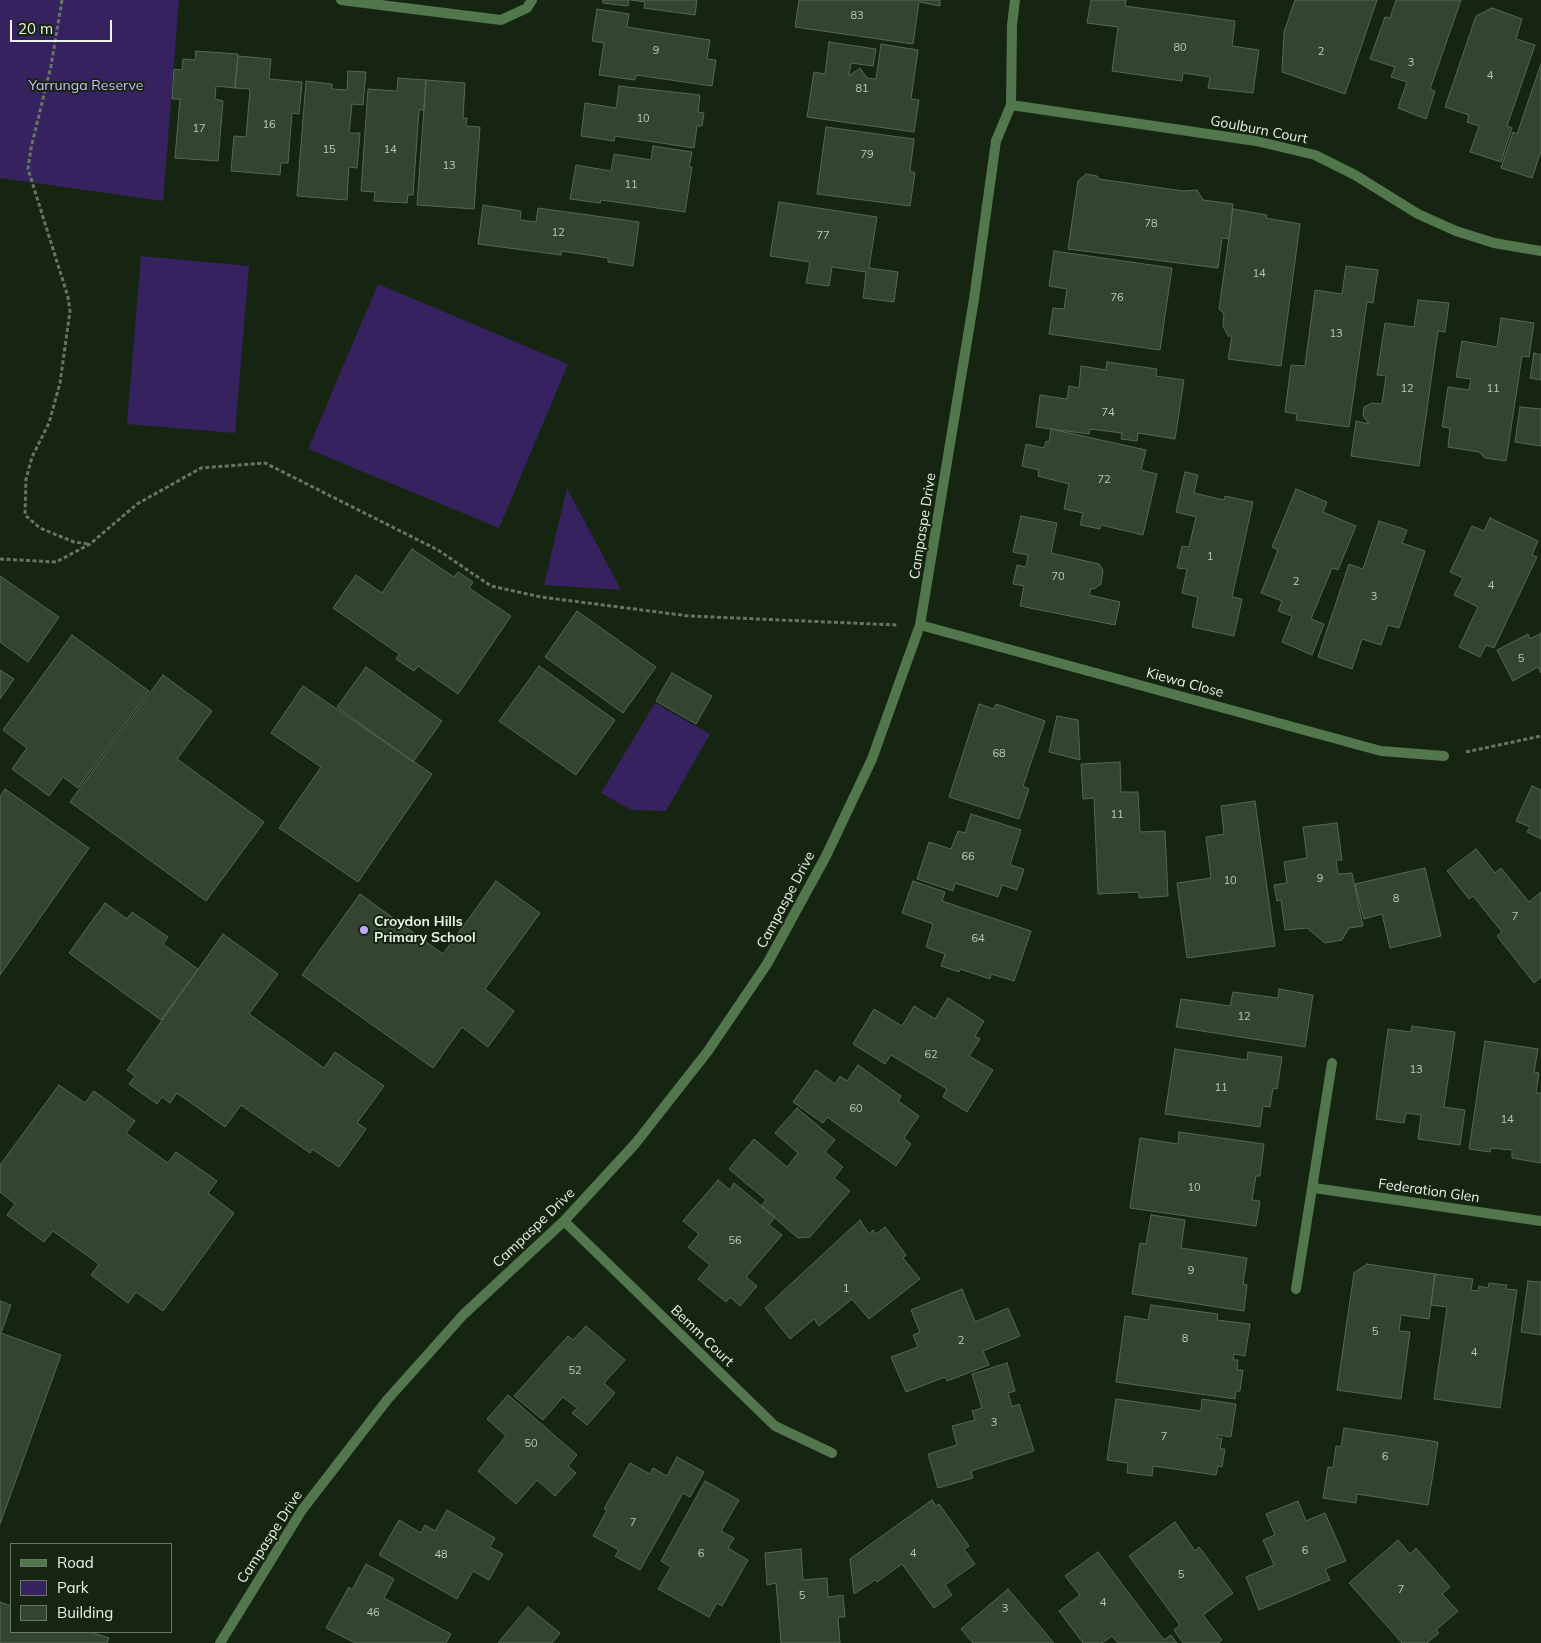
<!DOCTYPE html>
<html>
<head>
<meta charset="utf-8">
<style>
	body { margin:0 }
	#map { position:relative; width:1541px; height:1643px; overflow:hidden; background:#152512; font-family:Mulish,sans-serif }
	canvas { display:block }
	.legend { position:absolute; left:10px; top:1543px; width:162px; height:90px; box-sizing:border-box; background:#152512; border:1px solid #6a7867; margin:0; padding:6px 9px; list-style:none; font-size:15px; color:#e9f4e7 }
	.legend li { display:flex; align-items:center; gap:10px; height:25px }
	.legend b { width:25px; border:1px solid #6a7867 }
	.scale { position:absolute; left:10px; top:20px; width:102px; height:22px; box-sizing:border-box; border:2px solid #e9f4e7; border-top:0; padding-left:6px; font-size:15px; line-height:18px; white-space:nowrap; color:#e9f4e7; -webkit-text-stroke:4px #152512; paint-order:stroke }
</style>
</head>
<body>
<div id="map">
<canvas width="1541" height="1643"></canvas>
<ul class="legend">
<li><b style="height:6px;background:#52774c"></b>Road</li>
<li><b style="height:14px;background:#372260"></b>Park</li>
<li><b style="height:14px;background:#334530"></b>Building</li>
</ul>
<div class="scale">20 m</div>
</div>
<script>
const ctx = document.querySelector('canvas').getContext('2d');
ctx.lineJoin = 'round';
function paint(path, color) { ctx.fillStyle = color; ctx.fill(path, 'evenodd'); }
const toPath = rows => new Path2D(rows.map(r => 'M' + r).join(''));
function stroke(path, color, width, dash) { ctx.strokeStyle = color; ctx.lineWidth = width; ctx.lineCap = dash ? 'butt' : 'round'; ctx.setLineDash(dash || []); ctx.stroke(path); }
function drawText(font, color, halo, rows, align = 'center') {
  ctx.font = font + ' Mulish,sans-serif'; ctx.lineWidth = 4; ctx.setLineDash([]); ctx.textBaseline = 'middle'; ctx.strokeStyle = halo; ctx.fillStyle = color; for (const [text, x, y, turn = 0] of rows) {
    ctx.save(); ctx.translate(x, y); ctx.rotate((+turn || 0) * Math.PI / 180); ctx.textAlign = isNaN(turn) ? turn : align; if (halo) ctx.strokeText(text, 0, 0); ctx.fillText(text, 0, 0); ctx.restore();
  }
}
paint(toPath([
	[0,0,179,0,163,201,0,178],
	[141,256,249,266,235,433,127,424],
	[378,284,568,364,499,528,308,449],
	[567,488,621,590,544,585],
	[655,703,710,734,666,811,631,810,601,793]
]), '#372260');
const building = toPath([
	[603,0,629,0,628,6,603,3,603,0],
	[631,0,697,0,695,15,644,8,645,2,631,0],
	[799,0,940,0,940,6,919,2,913,44,795,27,799,0],
	[1091,0,1126,0,1125,6,1235,21,1232,46,1259,50,1253,93,1208,88,1210,77,1183,73,1182,81,1112,71,1118,27,1087,23,1091,0],
	[1295,0,1377,0,1345,94,1282,72,1284,32,1295,0],
	[1396,0,1461,0,1430,89,1435,91,1426,119,1398,108,1407,82,1391,77,1395,67,1370,59,1385,17,1390,18,1396,0],
	[1492,8,1522,19,1516,39,1535,45,1507,126,1512,128,1501,162,1470,152,1479,126,1467,122,1469,115,1445,107,1476,16,1492,8],
	[597,9,629,14,627,27,710,40,707,59,716,60,712,86,636,75,635,80,599,75,604,43,592,41,597,9],
	[829,42,876,49,873,66,851,63,849,76,860,68,867,78,876,79,881,44,918,50,911,99,919,100,914,132,807,117,814,72,825,74,829,42],
	[196,51,238,54,235,88,216,86,215,99,223,101,218,161,175,158,180,99,172,99,174,69,182,70,183,59,195,60,196,51],
	[238,56,271,59,269,79,302,82,299,114,292,113,288,163,281,163,280,175,231,171,234,136,246,137,250,89,235,88,238,56],
	[1541,64,1541,151,1532,178,1501,168,1513,132,1517,134,1541,64],
	[348,71,366,72,363,105,352,104,349,133,360,133,357,168,349,167,347,200,297,196,306,81,332,84,332,89,347,90,348,71],
	[398,78,426,80,424,110,419,110,413,195,408,195,407,203,374,201,375,192,361,191,368,89,397,91,398,78],
	[426,80,465,83,463,118,467,118,466,126,480,127,474,209,417,205,426,80],
	[619,86,700,95,698,112,704,113,702,126,697,126,694,148,615,136,614,141,581,136,585,103,616,108,619,86],
	[826,127,914,139,910,171,915,173,910,206,817,194,826,127],
	[653,146,692,152,689,167,692,167,685,212,601,200,600,203,570,199,576,165,611,171,614,154,651,160,653,146],
	[1086,174,1097,176,1099,179,1183,191,1197,190,1203,200,1233,204,1229,239,1222,238,1218,268,1068,249,1078,181,1086,174],
	[779,202,877,217,869,268,898,272,894,302,863,298,866,272,832,267,829,286,806,283,810,262,770,256,779,202],
	[483,205,521,211,520,220,536,222,538,208,639,222,633,266,608,262,608,258,562,251,561,255,478,244,483,205],
	[1233,209,1267,215,1266,218,1300,224,1281,366,1228,359,1232,336,1228,336,1223,326,1224,314,1219,309,1233,209],
	[1054,251,1172,268,1160,350,1049,334,1053,308,1064,309,1067,289,1049,286,1054,251],
	[1346,266,1378,270,1373,303,1367,302,1349,427,1296,420,1297,414,1285,412,1291,365,1305,366,1315,290,1342,294,1346,266],
	[1418,300,1449,303,1445,332,1438,331,1419,466,1351,456,1356,421,1369,424,1363,416,1364,407,1372,403,1382,404,1386,376,1377,375,1385,323,1414,327,1418,300],
	[1501,318,1534,323,1529,357,1522,356,1506,461,1485,458,1479,452,1448,447,1450,428,1442,427,1448,387,1469,390,1471,379,1456,377,1462,341,1497,347,1501,318],
	[1534,353,1541,355,1541,380,1530,378,1534,353],
	[1107,362,1157,369,1156,376,1184,380,1175,439,1138,433,1137,441,1121,439,1122,433,1090,429,1089,434,1036,427,1040,395,1067,399,1069,386,1079,388,1081,366,1106,370,1107,362],
	[1520,407,1541,409,1541,446,1515,442,1520,407],
	[1051,429,1146,450,1141,470,1157,474,1143,535,1101,525,1100,529,1080,525,1083,513,1064,509,1069,484,1038,476,1039,470,1022,466,1026,444,1044,448,1046,441,1049,442,1051,429],
	[1185,472,1198,475,1194,493,1224,500,1225,496,1253,502,1232,597,1242,599,1234,636,1192,627,1198,597,1182,593,1187,569,1177,568,1182,546,1189,547,1196,517,1176,512,1185,472],
	[1296,489,1327,502,1323,512,1356,526,1338,570,1332,568,1311,619,1324,624,1312,655,1282,642,1292,616,1278,611,1282,601,1261,593,1278,550,1272,547,1296,489],
	[1021,516,1057,523,1051,553,1099,564,1103,570,1101,584,1094,589,1091,588,1089,595,1120,602,1115,625,1020,606,1024,586,1013,584,1017,565,1026,567,1028,555,1013,552,1021,516],
	[1490,518,1538,541,1532,555,1537,557,1494,648,1486,645,1480,657,1459,647,1478,607,1454,595,1463,578,1450,572,1472,526,1484,531,1490,518],
	[1379,521,1407,530,1402,543,1425,551,1399,628,1388,625,1381,645,1362,639,1352,669,1318,657,1349,564,1363,569,1379,521],
	[412,549,454,577,458,572,473,582,469,588,511,616,458,694,418,666,414,671,396,659,399,654,333,608,356,575,382,593,412,549],
	[0,576,59,617,28,662,0,642,0,576],
	[577,611,656,667,623,713,545,657,577,611],
	[1541,633,1541,673,1538,667,1513,681,1497,650,1528,634,1530,639,1541,633],
	[72,635,149,691,78,788,63,777,49,796,12,769,27,748,3,730,72,635],
	[539,666,615,720,576,775,499,721,539,666],
	[366,667,442,721,413,762,337,707,366,667],
	[0,670,14,679,0,699,0,670],
	[672,673,712,696,696,724,656,701,672,673],
	[163,675,212,711,177,759,264,822,206,901,70,802,163,675],
	[303,686,432,774,358,882,279,828,321,767,271,733,303,686],
	[979,704,994,709,996,704,1045,721,1023,786,1029,789,1019,819,949,797,979,704],
	[1057,716,1078,720,1080,760,1049,752,1057,716],
	[1120,762,1121,792,1138,792,1140,832,1165,831,1168,896,1139,898,1139,892,1098,894,1094,798,1083,799,1081,764,1120,762],
	[1532,786,1541,790,1541,839,1527,832,1530,827,1516,821,1532,786],
	[5,789,89,848,0,975,0,797,5,789],
	[1255,801,1275,946,1187,958,1177,883,1211,878,1206,837,1224,834,1221,806,1255,801],
	[971,814,1021,830,1010,865,1024,869,1017,890,1002,885,998,897,955,883,953,891,917,879,929,842,951,849,958,831,965,833,971,814],
	[1337,823,1342,860,1336,860,1338,874,1352,873,1363,926,1349,928,1342,940,1325,943,1307,928,1285,930,1281,900,1277,901,1274,885,1287,883,1284,862,1307,858,1303,827,1337,823],
	[1476,849,1495,873,1501,868,1529,902,1541,892,1541,977,1534,983,1497,936,1502,932,1473,896,1469,899,1447,871,1476,849],
	[1425,868,1441,936,1390,948,1382,914,1364,919,1355,884,1425,868],
	[496,881,540,913,485,989,514,1011,488,1047,462,1027,433,1068,302,975,360,894,443,954,496,881],
	[913,881,945,892,942,901,1031,931,1014,981,991,974,990,979,960,969,959,972,941,966,945,954,926,947,933,924,902,913,913,881],
	[105,903,127,919,132,912,168,937,163,944,198,969,161,1020,69,953,105,903],
	[223,934,278,974,249,1014,324,1068,335,1052,384,1086,357,1123,366,1129,339,1167,312,1149,310,1153,241,1105,225,1127,177,1093,170,1103,162,1097,157,1104,129,1084,135,1076,127,1070,223,934],
	[1279,989,1313,995,1305,1047,1176,1027,1181,999,1230,1006,1233,992,1278,998,1279,989],
	[948,998,984,1021,975,1036,980,1039,969,1056,993,1070,967,1112,943,1097,947,1089,891,1055,885,1064,853,1044,874,1009,902,1026,914,1006,935,1019,948,998],
	[1412,1026,1455,1032,1444,1107,1465,1110,1460,1145,1418,1139,1421,1115,1406,1113,1404,1123,1376,1119,1388,1029,1411,1032,1412,1026],
	[1485,1041,1538,1049,1534,1072,1539,1073,1536,1093,1541,1093,1541,1163,1512,1158,1512,1150,1491,1148,1490,1152,1469,1149,1485,1041],
	[1175,1049,1247,1060,1248,1052,1282,1057,1277,1089,1273,1088,1270,1107,1263,1106,1260,1127,1165,1114,1175,1049],
	[858,1065,901,1096,898,1101,919,1116,904,1138,911,1144,896,1166,827,1117,823,1123,793,1102,816,1070,835,1084,840,1076,847,1081,858,1065],
	[59,1085,85,1103,94,1091,135,1121,126,1133,168,1163,176,1152,217,1181,208,1193,234,1213,163,1311,136,1292,128,1303,91,1275,99,1264,53,1231,44,1242,7,1215,15,1204,0,1192,0,1165,59,1085],
	[797,1108,835,1140,825,1152,843,1167,834,1178,850,1191,810,1237,798,1238,761,1206,766,1200,729,1169,754,1139,787,1167,798,1153,775,1133,797,1108],
	[1179,1132,1264,1144,1260,1176,1256,1176,1252,1200,1260,1201,1256,1226,1130,1208,1140,1138,1178,1144,1179,1132],
	[718,1180,730,1190,734,1183,775,1217,769,1225,782,1235,746,1277,757,1286,740,1306,730,1297,726,1302,698,1279,710,1265,688,1247,699,1234,683,1221,718,1180],
	[1151,1215,1185,1220,1181,1248,1247,1258,1243,1284,1247,1285,1244,1311,1132,1294,1140,1243,1146,1244,1151,1215],
	[860,1220,869,1234,873,1230,876,1234,885,1227,906,1255,903,1258,920,1279,869,1319,852,1299,819,1326,814,1319,790,1339,765,1308,860,1220],
	[1367,1264,1435,1274,1429,1319,1401,1315,1399,1331,1410,1332,1401,1399,1337,1390,1354,1273,1367,1264],
	[1435,1274,1473,1279,1471,1290,1478,1291,1479,1286,1488,1288,1489,1283,1507,1285,1506,1289,1517,1290,1500,1408,1434,1399,1447,1307,1431,1305,1435,1274],
	[1528,1281,1541,1282,1541,1335,1521,1332,1528,1281],
	[962,1289,975,1322,1008,1308,1020,1336,983,1351,989,1365,947,1381,945,1377,906,1392,891,1357,918,1347,913,1335,920,1332,911,1310,962,1289],
	[0,1301,11,1305,1,1333,61,1355,0,1524,0,1301],
	[1151,1305,1218,1314,1217,1320,1250,1324,1245,1356,1234,1354,1233,1360,1238,1360,1237,1370,1243,1370,1240,1391,1236,1391,1235,1399,1116,1382,1125,1316,1148,1320,1151,1305],
	[586,1326,625,1360,604,1383,615,1393,587,1425,572,1413,577,1408,563,1397,543,1420,514,1396,568,1336,573,1340,586,1326],
	[1007,1363,1015,1391,1008,1393,1012,1407,1019,1404,1034,1451,971,1471,973,1478,938,1488,928,1454,957,1445,952,1426,975,1420,972,1411,982,1408,972,1374,1007,1363],
	[508,1395,577,1455,568,1466,576,1473,555,1496,537,1480,516,1504,478,1471,506,1436,487,1419,508,1395],
	[1116,1399,1201,1411,1202,1399,1236,1404,1231,1437,1218,1435,1217,1438,1222,1438,1220,1449,1225,1449,1222,1467,1218,1466,1216,1475,1153,1466,1152,1476,1127,1473,1128,1463,1107,1460,1116,1399],
	[1344,1428,1438,1442,1428,1505,1357,1494,1356,1503,1323,1498,1328,1467,1333,1468,1336,1446,1341,1447,1344,1428],
	[677,1457,704,1472,690,1497,683,1493,640,1570,615,1556,619,1550,593,1536,607,1510,604,1509,630,1463,650,1474,653,1468,667,1476,677,1457],
	[705,1481,739,1500,721,1531,734,1538,728,1548,748,1560,722,1606,717,1603,709,1617,658,1589,671,1567,661,1561,705,1481],
	[932,1500,936,1506,939,1504,969,1546,964,1549,975,1564,945,1585,952,1595,934,1608,902,1564,877,1582,875,1580,854,1594,850,1559,932,1500],
	[1298,1501,1306,1521,1325,1513,1346,1561,1325,1569,1330,1580,1259,1610,1246,1577,1274,1565,1263,1540,1275,1535,1266,1514,1298,1501],
	[447,1510,495,1538,490,1547,503,1554,489,1580,473,1571,457,1599,379,1555,399,1520,421,1533,425,1525,435,1531,447,1510],
	[1175,1522,1195,1551,1199,1547,1233,1593,1203,1615,1222,1640,1218,1643,1183,1643,1174,1630,1180,1625,1129,1556,1175,1522],
	[1398,1540,1410,1554,1416,1548,1450,1587,1442,1594,1458,1611,1436,1630,1439,1633,1427,1643,1402,1643,1349,1583,1398,1540],
	[801,1549,803,1580,827,1578,828,1597,843,1595,845,1617,838,1617,840,1643,781,1643,776,1583,767,1585,765,1553,801,1549],
	[1098,1552,1164,1640,1171,1635,1177,1643,1118,1643,1112,1636,1102,1643,1083,1643,1059,1611,1080,1595,1065,1576,1098,1552],
	[366,1564,394,1579,384,1598,451,1634,446,1643,355,1643,326,1628,349,1587,352,1590,366,1564],
	[1008,1589,1054,1643,973,1643,961,1629,1008,1589],
	[0,1602,11,1606,11,1632,90,1632,109,1638,107,1643,0,1643,0,1602],
	[528,1607,560,1633,552,1643,498,1643,528,1607]
]);
paint(building, '#334530');
stroke(building, '#556852', 1);
stroke(toPath([
	[62,0,51,66,31,148,28,169,68,297,70,311,60,383,49,423,32,457,26,479,25,515,40,528,74,542,90,544],
	[0,559,56,562,90,544,137,504,201,468,265,463,438,550,491,586,541,597,689,616,897,625],
	[1466,752,1541,736]
]), '#677564', 3, [4, 2.5]);
stroke(toPath([
	[341,0,501,20,527,8,532,0],
	[1011,105,1256,141,1315,155,1355,175,1418,214,1456,231,1494,243,1541,251],
	[920,625,1381,751,1444,756],
	[1314,1188,1541,1221],
	[564,1221,775,1426,832,1453],
	[1296,1289,1332,1063],
	[220,1643,302,1510,387,1400,463,1315,564,1221,635,1144,708,1051,767,964,826,856,872,759,920,625,974,299,996,141,1011,105,1012,25,1015,0]
]), '#52774c', 10);
for (const [x, y, r, color] of [
	[364,930,5,"#bcaaf5"]
]) { const dot = new Path2D(); dot.arc(x, y, r, 0, 2 * Math.PI); ctx.fillStyle = color; ctx.fill(dot); stroke(dot, '#152512', 2); }
drawText('11px', '#bcc8b9', null, [
	["83",857,16],
	["80",1180,48],
	["9",656,51],
	["2",1321,52],
	["3",1411,63],
	["4",1490,76],
	["81",862,89],
	["10",643,119],
	["16",269,125],
	["17",199,129],
	["15",329,150],
	["14",390,150],
	["79",867,155],
	["13",449,166],
	["11",631,185],
	["78",1151,224],
	["12",558,233],
	["77",823,236],
	["14",1259,274],
	["76",1117,298],
	["13",1336,334],
	["12",1407,389],
	["11",1493,389],
	["74",1108,413],
	["72",1104,480],
	["1",1210,557],
	["70",1058,577],
	["2",1296,582],
	["4",1491,586],
	["3",1374,597],
	["5",1521,659],
	["68",999,754],
	["11",1117,815],
	["66",968,857],
	["9",1320,879],
	["10",1230,881],
	["8",1396,899],
	["7",1515,917],
	["64",978,939],
	["12",1244,1017],
	["62",931,1055],
	["13",1416,1070],
	["11",1221,1088],
	["60",856,1109],
	["14",1507,1120],
	["10",1194,1188],
	["56",735,1241],
	["9",1191,1271],
	["1",846,1289],
	["5",1375,1332],
	["8",1185,1339],
	["2",961,1341],
	["4",1474,1353],
	["52",575,1371],
	["3",994,1423],
	["7",1164,1437],
	["50",531,1444],
	["6",1385,1457],
	["7",633,1523],
	["6",1305,1551],
	["6",701,1554],
	["4",913,1554],
	["48",441,1555],
	["5",1181,1575],
	["7",1401,1590],
	["5",802,1596],
	["4",1103,1603],
	["3",1005,1609],
	["46",373,1613]
]);
drawText('14px', '#cdbefc', '#152512', [
	["Yarrunga Reserve",86,86]
]);
drawText('14px', '#e9f4e7', '#152512', [
	["Goulburn Court",1259,130,11],
	["Campaspe Drive",923,526,-81],
	["Kiewa Close",1185,683,15],
	["Campaspe Drive",786,900,-62],
	["Federation Glen",1429,1191,8],
	["Campaspe Drive",534,1228,-44],
	["Bemm Court",702,1336,44],
	["Campaspe Drive",270,1537,-57]
]);
drawText('bold 14px', '#e9f4e7', '#152512', [
	["Croydon Hills",374,922],
	["Primary School",374,938]
], 'left');
</script>
</body>
</html>
